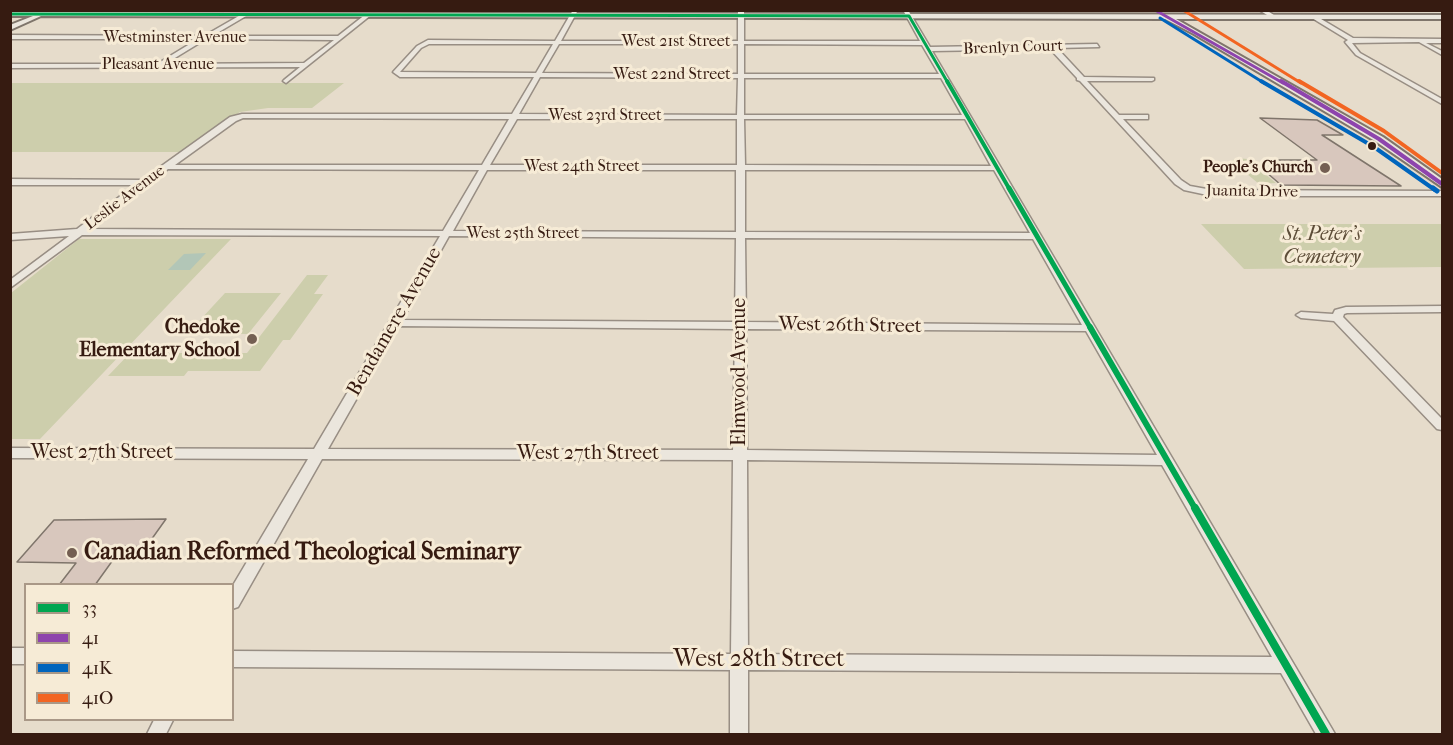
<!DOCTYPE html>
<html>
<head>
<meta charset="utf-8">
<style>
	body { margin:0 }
	#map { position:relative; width:1453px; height:745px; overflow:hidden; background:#e6dccb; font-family:"IM FELL French Canon",serif }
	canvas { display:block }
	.frame { position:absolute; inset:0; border:12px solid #361b11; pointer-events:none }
	.legend { position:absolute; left:24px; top:583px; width:210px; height:138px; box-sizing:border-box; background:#f6ebd6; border:2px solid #a99887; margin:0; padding:8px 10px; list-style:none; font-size:18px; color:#361b11 }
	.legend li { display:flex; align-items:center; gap:12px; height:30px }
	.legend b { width:30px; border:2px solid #a99887 }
</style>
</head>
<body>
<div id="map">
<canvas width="1453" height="745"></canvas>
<div class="frame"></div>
<ul class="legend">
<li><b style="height:8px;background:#00a651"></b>33</li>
<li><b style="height:8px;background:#8e44ad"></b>41</li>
<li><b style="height:8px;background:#0065bd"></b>41K</li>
<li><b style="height:8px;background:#f26522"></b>41O</li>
</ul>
</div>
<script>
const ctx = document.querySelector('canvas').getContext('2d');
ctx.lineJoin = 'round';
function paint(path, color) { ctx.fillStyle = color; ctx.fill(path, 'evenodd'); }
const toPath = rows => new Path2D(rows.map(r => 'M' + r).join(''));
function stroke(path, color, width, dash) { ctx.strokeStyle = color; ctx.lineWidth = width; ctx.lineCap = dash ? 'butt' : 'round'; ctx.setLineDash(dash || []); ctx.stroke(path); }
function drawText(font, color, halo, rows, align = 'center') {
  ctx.font = font + ' "IM FELL French Canon",serif'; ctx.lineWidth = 6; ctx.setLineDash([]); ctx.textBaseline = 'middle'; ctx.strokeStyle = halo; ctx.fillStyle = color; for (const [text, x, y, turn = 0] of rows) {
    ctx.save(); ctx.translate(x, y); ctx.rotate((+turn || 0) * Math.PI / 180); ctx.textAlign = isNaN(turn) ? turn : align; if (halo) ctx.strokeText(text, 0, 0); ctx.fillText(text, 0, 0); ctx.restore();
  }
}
paint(toPath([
	[11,83,344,83,312,108,268,108,240,112,182,152,11,152],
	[1237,158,1247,159,1276,183,1259,184,1234,163,1233,160],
	[1201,224,1442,224,1442,267,1244,269],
	[79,239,231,239,40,439,11,439,11,293],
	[307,275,328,275,314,294,323,294,290,340,283,340,260,371,188,371,184,376,108,376,130,353,247,353],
	[225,293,281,293,248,334,188,333]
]), '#cdceac');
paint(toPath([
	[206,253,190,270,168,270,184,254]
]), '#b2c6b7');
const building = toPath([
	[1260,118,1317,120,1343,135,1322,135,1401,186,1281,185,1266,172,1283,171,1275,160,1317,160,1260,118],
	[166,519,146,547,123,546,95,585,59,585,76,563,17,562,54,520,166,519]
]);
paint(building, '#d8c7bd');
stroke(building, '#7f756b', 1.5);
const street = toPath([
	[573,10,578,10,561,41,738,41,738,10,744,10,744,41,920,41,903,10,908,10,930,47,1097,44,1099,47,1057,48,1084,77,1154,78,1154,80,1152,81,1087,81,1119,115,1148,115,1148,119,1123,119,1181,180,1190,186,1212,190,1442,191,1442,196,1212,196,1184,190,1175,184,1080,81,1077,80,1077,78,1050,49,932,51,1335,734,1316,734,1281,673,748,670,748,734,730,734,730,670,232,667,232,651,731,654,733,460,322,459,238,607,232,609,232,587,308,459,10,458,10,448,314,449,440,236,82,235,10,288,10,280,69,236,10,240,10,234,77,229,135,185,10,185,10,179,142,180,230,117,242,114,512,114,534,77,400,77,393,72,417,46,428,40,555,41,573,10],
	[429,44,553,44,536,73,400,72,421,48,429,44],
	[559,44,738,44,738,74,542,73,559,44],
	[744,44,922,45,939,74,744,74,744,44],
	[540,77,738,78,737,115,519,114,540,77],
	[744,78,941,78,962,115,744,115,744,78],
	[243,118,509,119,482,165,175,165,236,121,243,118],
	[517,119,737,119,737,165,490,165,517,119],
	[744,119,965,119,991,166,745,165,744,119],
	[168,169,479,170,443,231,89,229,168,169],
	[487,170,736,170,736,232,453,231,487,170],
	[745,170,994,170,1030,233,745,232,745,170],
	[449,236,736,238,735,322,402,320,449,236],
	[745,238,1033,239,1082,325,746,322,745,238],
	[398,326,735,329,733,450,328,449,398,326],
	[746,329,1086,331,1157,455,747,450,746,329],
	[747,460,1162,465,1272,657,748,654,747,460],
	[1259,10,1266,10,1277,17,1272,18,1259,10],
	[244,13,246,16,212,36,338,36,366,14,371,15,286,83,283,81,284,80,300,67,10,68,10,64,157,64,198,39,10,39,10,35,204,36,244,13],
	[206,39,334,40,304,63,165,64,206,39],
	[1312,16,1316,16,1353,38,1442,39,1442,43,1426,43,1442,51,1442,55,1419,42,1352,43,1360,53,1442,99,1442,104,1356,55,1345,42,1348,40,1312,18,1312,16],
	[1442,306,1442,312,1347,313,1344,314,1343,317,1442,419,1442,430,1437,429,1334,321,1301,318,1296,315,1301,312,1333,314,1335,310,1346,307,1442,306],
	[10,648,26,648,26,664,10,664,10,648],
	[154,720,173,720,166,734,147,734,154,720]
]);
const secondary = toPath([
	[10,12,1442,15,1442,19,1176,19,1383,137,1442,179,1442,187,1375,141,1194,34,1165,19,41,16,10,30,10,25,33,16,10,16,10,12]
]);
stroke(street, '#988e84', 3);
stroke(secondary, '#7f756b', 4);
paint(street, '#ebe6dd');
paint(secondary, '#ebe6dd');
stroke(toPath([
	[10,14,909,16,948,83]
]), '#00a651', 3);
stroke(toPath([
	[947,81,1010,190]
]), '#00a651', 4);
stroke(toPath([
	[1009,188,1091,329]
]), '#00a651', 5);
stroke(toPath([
	[1090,327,1196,510]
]), '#00a651', 6);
stroke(toPath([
	[1195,508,1326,734]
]), '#00a651', 8);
stroke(toPath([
	[1155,10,1283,83]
]), '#8e44ad', 3);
stroke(toPath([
	[1281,81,1379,139,1442,184]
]), '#8e44ad', 4);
stroke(toPath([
	[1160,18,1264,83]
]), '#0065bd', 3);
stroke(toPath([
	[1261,81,1374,147,1435,190]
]), '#0065bd', 4);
stroke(toPath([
	[1433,188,1437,191]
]), '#0065bd', 5);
stroke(toPath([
	[1183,10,1301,83]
]), '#f26522', 3);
stroke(toPath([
	[1299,81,1384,131,1442,173]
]), '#f26522', 4);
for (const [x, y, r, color] of [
	[1372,146,5,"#361b11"],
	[1325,168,6,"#745f52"],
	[252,339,6,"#745f52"],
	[72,553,6,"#745f52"]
]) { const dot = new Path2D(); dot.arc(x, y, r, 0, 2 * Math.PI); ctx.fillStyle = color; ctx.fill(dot); stroke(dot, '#f6ebd6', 2); }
drawText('16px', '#361b11', '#f6ebd6', [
	["Westminster Avenue",175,38],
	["West 21st Street",676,42],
	["Brenlyn Court",1013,48,-2],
	["Pleasant Avenue",158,65],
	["West 22nd Street",672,75],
	["West 23rd Street",605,116],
	["West 24th Street",582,167],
	["Juanita Drive",1252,192,1],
	["Leslie Avenue",125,198,-37],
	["West 25th Street",523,234]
]);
drawText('bold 16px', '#361b11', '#f6ebd6', [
	["People's Church",1313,168]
], 'right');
drawText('italic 20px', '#5d4d38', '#f6ebd6', [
	["St. Peter's",1322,235],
	["Cemetery",1322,258]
]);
drawText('20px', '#361b11', '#f6ebd6', [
	["Bendamere Avenue",395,322,-60],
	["West 26th Street",850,326,1],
	["Elmwood Avenue",740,372,-90],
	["West 27th Street",102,453],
	["West 27th Street",588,454]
]);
drawText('bold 20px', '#361b11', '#f6ebd6', [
	["Chedoke",240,328],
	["Elementary School",240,351]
], 'right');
drawText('bold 24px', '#361b11', '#f6ebd6', [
	["Canadian Reformed Theological Seminary",84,553]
], 'left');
drawText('24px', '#361b11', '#f6ebd6', [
	["West 28th Street",759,660]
]);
</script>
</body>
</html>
